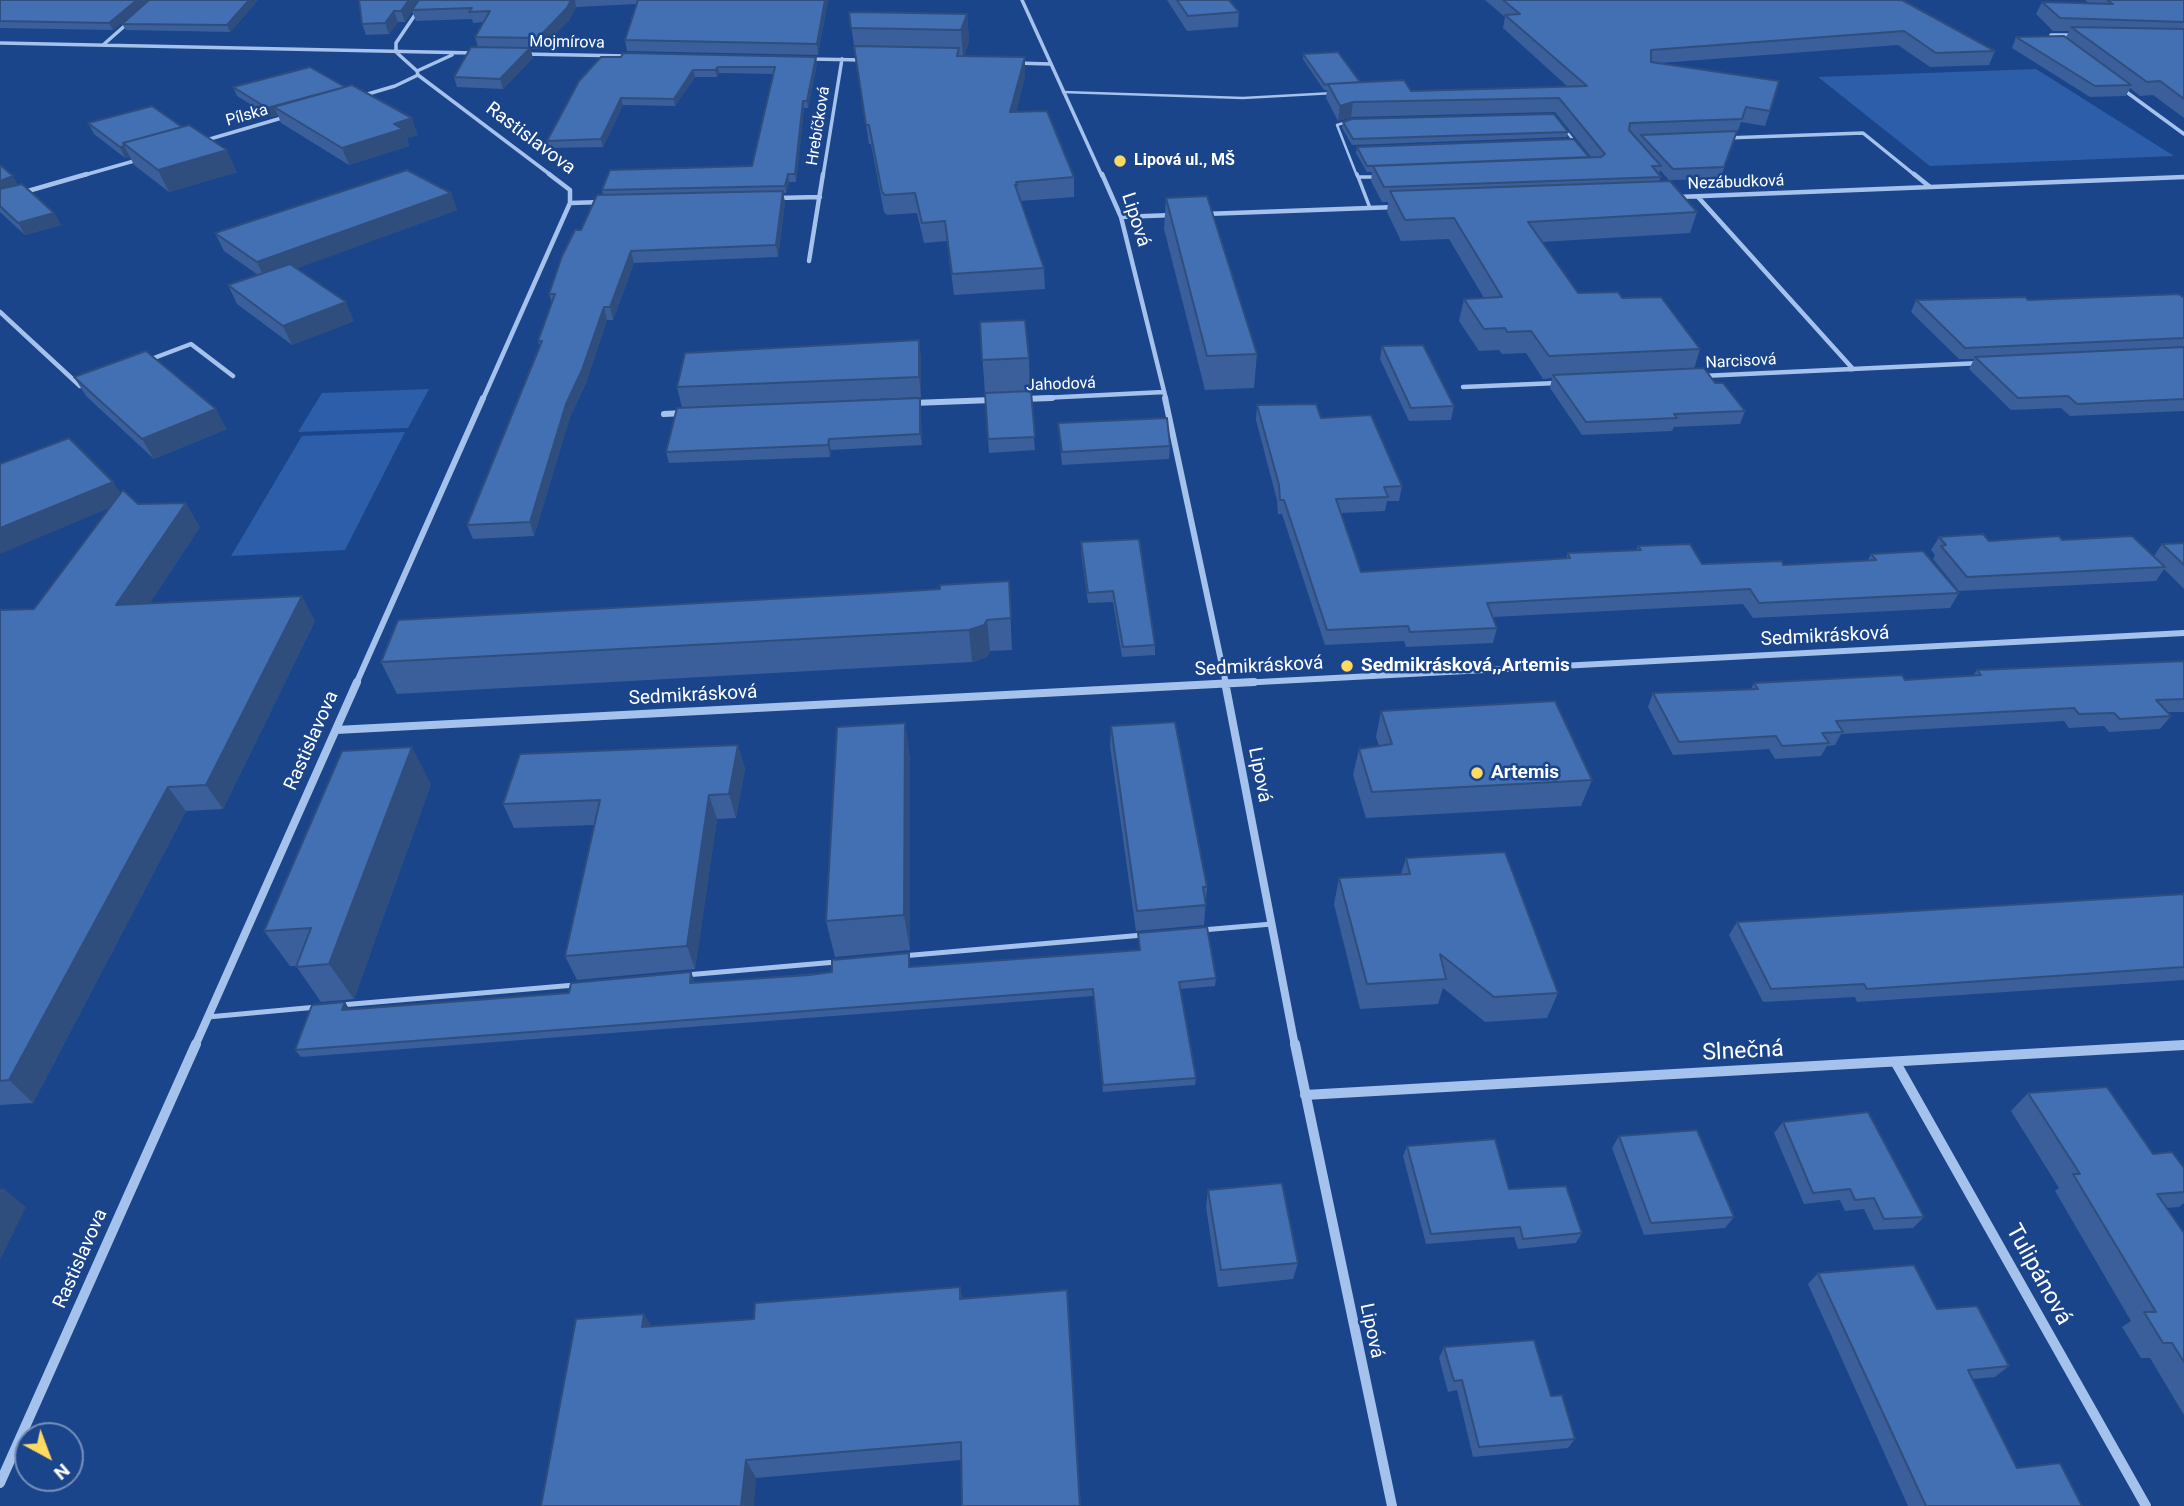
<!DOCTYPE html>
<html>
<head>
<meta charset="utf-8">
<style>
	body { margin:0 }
	#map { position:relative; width:2184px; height:1506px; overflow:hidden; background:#1a458b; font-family:Roboto,sans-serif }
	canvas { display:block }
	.north { position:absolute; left:14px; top:1422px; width:70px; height:70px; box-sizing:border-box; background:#1a458b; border:2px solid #768fb9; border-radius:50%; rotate:139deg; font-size:19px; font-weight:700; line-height:28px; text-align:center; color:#fff }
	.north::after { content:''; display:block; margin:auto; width:24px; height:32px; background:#ffda61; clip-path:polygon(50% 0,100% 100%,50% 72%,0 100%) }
</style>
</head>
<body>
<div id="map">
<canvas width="2184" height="1506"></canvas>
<div class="north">N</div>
</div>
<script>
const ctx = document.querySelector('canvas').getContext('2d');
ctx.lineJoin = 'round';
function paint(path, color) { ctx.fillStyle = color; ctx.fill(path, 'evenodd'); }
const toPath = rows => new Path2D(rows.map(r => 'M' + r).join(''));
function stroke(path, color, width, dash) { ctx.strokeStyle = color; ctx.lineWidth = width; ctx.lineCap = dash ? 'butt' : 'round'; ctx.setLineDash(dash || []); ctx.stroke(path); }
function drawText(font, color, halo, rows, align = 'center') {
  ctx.font = font + ' Roboto,sans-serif'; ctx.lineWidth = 5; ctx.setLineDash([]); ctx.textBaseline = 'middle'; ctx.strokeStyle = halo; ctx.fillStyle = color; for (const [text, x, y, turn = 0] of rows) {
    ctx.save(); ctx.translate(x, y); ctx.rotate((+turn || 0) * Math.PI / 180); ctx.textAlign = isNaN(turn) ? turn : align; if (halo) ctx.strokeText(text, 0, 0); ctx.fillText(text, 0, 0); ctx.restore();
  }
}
paint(toPath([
	[2036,69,2174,156,1930,166,1818,77],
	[429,389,408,428,298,432,322,393],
	[405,432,345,550,231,556,302,436]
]), '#2d5ea9');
stroke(toPath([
	[1063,92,1243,98,1334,93],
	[1350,121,1337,125,1357,176],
	[1564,128,1577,145]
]), '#a5c2ed', 2.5);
stroke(toPath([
	[1357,174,1370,208],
	[1358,177,1376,177]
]), '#a5c2ed', 3.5);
stroke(toPath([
	[1202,930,1272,924],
	[902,956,1143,935],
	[686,975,836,962],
	[341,1005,575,985],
	[208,1017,317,1007]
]), '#a5c2ed', 5);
stroke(toPath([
	[1022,0,1102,176],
	[2051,35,2074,35],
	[0,43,475,53],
	[103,45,129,22],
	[396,51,396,43,425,0],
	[396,52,417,71],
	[522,54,629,56],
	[809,59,864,60],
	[1015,63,1050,64],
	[418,75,552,176],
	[2121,88,2184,134],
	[361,96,395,86,418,75,417,71,452,55],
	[1726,138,1863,133,1916,176],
	[203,141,285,117],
	[81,176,141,159],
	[823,176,842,59]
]), '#a5c2ed', 3.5);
stroke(toPath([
	[1102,174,1121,217,1166,399],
	[1914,174,1930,187],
	[21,193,87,174],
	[1678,197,2184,177],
	[1698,197,1853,369],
	[776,198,820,197],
	[570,203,603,202],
	[1205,214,1396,207],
	[1121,217,1173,215],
	[809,261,823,174],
	[0,312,80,386,86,383],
	[146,361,191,344,233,376],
	[1702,376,1981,363],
	[1463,387,1557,383],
	[483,399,570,203,570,190,549,174],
	[1022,399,1164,392]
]), '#a5c2ed', 4.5);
stroke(toPath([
	[1165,398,1226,684],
	[1022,399,1052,398],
	[913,403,992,400],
	[664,414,684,413],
	[356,684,483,398],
	[1221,684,2184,633]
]), '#a5c2ed', 6);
stroke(toPath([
	[1225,682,1295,1046],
	[336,730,1254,682],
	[195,1046,357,682],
	[2173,1046,2184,1045]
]), '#a5c2ed', 8);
stroke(toPath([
	[1295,1044,1392,1506],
	[1896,1063,2146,1506],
	[1305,1095,2184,1045],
	[0,1483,196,1044]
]), '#a5c2ed', 10);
paint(toPath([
	[0,0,148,0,113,30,0,28],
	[258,0,230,32,126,30,122,24],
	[359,0,828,0,818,55,627,51,625,40,637,4,576,7,570,19,541,49,530,49,533,58,503,89,457,87,454,77,478,47,475,37,483,22,473,23,472,19,416,21,412,11,405,22,398,22,389,34,366,35,362,24],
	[1167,0,1229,0,1239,12,1238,27,1187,31],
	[1485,0,1902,0,1995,51,1989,65,1930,67,1898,45,1660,63,1770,111,1765,126,1741,122,1720,179,1669,180,1660,170,1659,174,1661,177,1659,181,1697,212,1690,233,1542,242,1578,293,1622,298,1700,349,1694,369,1715,383,1745,411,1740,424,1674,427,1672,431,1582,435,1550,388,1552,378,1543,379,1526,353,1502,354,1499,350,1479,351,1459,321,1464,299,1484,298,1449,239,1401,241,1387,212,1388,202,1382,202,1371,181,1372,172,1367,172,1356,153,1357,147,1591,157,1555,112,1351,117,1338,121,1326,98,1327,90,1324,90,1303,59,1303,54,1360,82,1411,91,1568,87,1503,28,1505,17],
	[2085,0,2184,0,2184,118,2153,95,2140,96,2130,88,2126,96,2090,97,2012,48,2016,37,2066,37,2069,31,2053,31,2036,14,2042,2,2089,3],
	[849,12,967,14,969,41,964,56,1025,76,1016,112,1074,177,1074,197,1020,201,1044,268,1045,289,954,295,947,241,924,243,917,213,887,215,884,212,871,144,869,144],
	[601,57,817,64,808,108,804,108,796,182,789,182,786,193,783,193,785,203,778,257,634,263,613,320,607,320,586,383,570,417,534,536,473,539,467,525,540,347,538,341,552,303,549,294,603,195,602,190,752,166,774,74,719,73,717,77,695,77,675,106,623,105,603,147,549,148,547,141],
	[233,87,418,135,407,138,409,146,349,165,281,123,278,115,271,117,237,96],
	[1343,122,1568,132,1567,137,1352,145,1342,128],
	[88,123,237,172,169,192,134,165,130,157,125,158,94,134],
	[0,165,18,185,54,213,61,225,25,235,0,212],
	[451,193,457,210,297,268,354,321,292,345,237,304,228,285,258,275,224,251,215,233],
	[1166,198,1257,354,1254,388,1205,390,1164,229],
	[2184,298,2184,411,2070,416,2061,408,2011,410,1969,369,1974,359,1959,359,1911,312,1916,300,2028,300],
	[980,322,1029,358,1030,391,1035,450,989,453],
	[919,340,921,361,921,397,682,408,677,387],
	[1382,346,1454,406,1451,420,1409,421,1380,359],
	[74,377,227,429,154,459,86,396],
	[920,398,922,445,831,450,830,457,669,463,666,452],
	[1257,405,1321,418,1402,486,1399,501,1387,501,1385,511,1341,513,1361,572,1566,559,1568,553,1636,551,1638,546,1702,564,1783,565,1868,560,1871,554,1959,593,1950,608,1753,618,1743,604,1493,617,1497,628,1493,643,1406,647,1404,641,1325,645,1282,514,1278,514,1277,500,1256,420],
	[1058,423,1170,446,1169,459,1062,465,1059,436],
	[113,482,120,493,138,504,200,527,149,604,315,621,223,809,186,811,33,1103,0,1105,0,610,34,609,109,508],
	[1939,537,1989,541,2062,540,2154,556,2162,544,2184,543,2184,589,2164,569,2156,581,1959,591,1933,559,1935,555,1931,550],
	[1081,542,1155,645,1155,655,1122,657,1113,602,1088,603,1081,552],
	[1009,581,1012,650,990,651,987,657,972,662,397,694,381,662,878,593,940,589],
	[2184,661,2184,712,2168,712,2171,716,2160,729,2109,732,2104,726,2069,728,2064,721,1841,734,1835,745,1827,746,1821,756,1775,759,1769,749,1673,755,1648,707,1653,693,1751,689,1754,683,1905,680,1973,676,1977,670],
	[1381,711,1592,780,1581,806,1366,818,1353,775,1359,749,1379,746,1376,737],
	[905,723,910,760,910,950,835,957,826,921],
	[1111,726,1207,887,1204,925,1136,931,1110,746],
	[738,745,745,769,736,818,717,819,695,969,577,980,565,956,594,825,514,828,503,804],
	[431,784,354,999,321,1002,296,966,290,966,264,931],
	[1406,858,1558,993,1547,1018,1485,1022,1443,988,1438,1004,1360,1009,1334,904,1339,878,1401,874],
	[2184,894,2184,980,1857,1002,1855,997,1763,1002,1729,935,1737,922],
	[1138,933,1216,978,1215,986,1180,989,1196,1078,1195,1085,1103,1092,1093,996,301,1057,295,1050,350,1010,569,993,691,972,694,980,694,983,832,972,909,953,910,967,1139,950],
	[2028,1093,2153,1154,2184,1168,2184,1203,2179,1207,2167,1208,2184,1233,2184,1415,2150,1358,2141,1358,2122,1327,2131,1321,2055,1191,2059,1188,2011,1111],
	[1783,1122,1924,1217,1913,1228,1874,1230,1864,1209,1845,1211,1840,1200,1804,1204,1774,1133],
	[1619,1136,1734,1217,1725,1228,1644,1235,1612,1148],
	[1407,1146,1509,1189,1582,1233,1576,1243,1518,1249,1514,1237,1426,1244,1403,1156],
	[1208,1190,1298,1263,1293,1279,1218,1287,1206,1207],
	[1818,1273,1937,1309,2009,1366,1995,1377,1972,1379,2017,1468,2082,1506,1908,1506,1808,1284],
	[960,1287,962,1298,961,1460,756,1478,652,1326,754,1319],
	[1444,1347,1575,1439,1568,1448,1473,1457,1457,1390,1448,1392,1439,1358]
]), '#3a5f9a');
paint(toPath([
	[137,0,148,0,113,30,109,23],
	[249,0,258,0,230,32,227,25],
	[409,0,420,0,405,22,401,11],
	[571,0,575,0,576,7,570,19,541,49,538,38],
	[825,0,828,0,818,55,817,44],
	[394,11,398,22,389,34,385,23],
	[967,14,969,41,963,58,961,30],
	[530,48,533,58,503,89,500,79],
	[816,57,817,64,808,108,807,101],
	[1025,57,1025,76,1011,132,1010,112],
	[718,67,719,73,717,77,715,70],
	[693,70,695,77,675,106,674,99],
	[345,87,274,107,278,115,271,117,267,108],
	[621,98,623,105,603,147,601,139],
	[803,101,804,108,796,182,795,174],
	[1353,102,1351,117,1338,121,1340,106],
	[412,118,418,135,407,138,409,146,349,165,342,148,394,124],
	[124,146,130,157,125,158,120,147],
	[227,150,237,172,169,192,158,170],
	[788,174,789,182,786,193,785,186],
	[13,176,20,188,0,194,0,181],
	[783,191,785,203,778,257,776,245],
	[451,193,457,210,265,280,257,262],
	[54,213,61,225,25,235,18,223],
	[631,251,634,263,613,320,610,307],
	[346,302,354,321,292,345,283,326],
	[604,307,607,320,586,383,570,417,534,536,530,522,566,404],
	[919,340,921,361,921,397,919,377],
	[920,398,921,409,922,445,920,434],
	[216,409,227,429,154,459,142,439],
	[829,439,831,450,830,457,828,445],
	[113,482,126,501,0,554,0,528],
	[186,503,200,527,132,629,116,605],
	[302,596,315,621,223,809,206,785],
	[987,620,990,651,987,657,972,662,969,630],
	[905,723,910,760,910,950,904,915],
	[738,745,745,769,736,818,729,794],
	[412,747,431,784,354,999,329,964],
	[168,787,186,811,33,1103,9,1080],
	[709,795,717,819,695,969,687,946],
	[691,972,694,980,692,991,690,983],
	[345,1002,350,1010,342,1010],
	[4,1189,26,1207,0,1260,0,1197],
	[644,1314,657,1334,642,1327],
	[746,1460,756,1478,754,1506,741,1506]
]), '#2f4e7d');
const building = toPath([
	[0,0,137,0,109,23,0,21,0,0],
	[149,0,249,0,227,25,122,24,149,0],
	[359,0,409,0,401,11,394,11,385,23,362,24,359,0],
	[419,0,571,0,567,8,538,38,475,37,490,11,469,12,472,8,412,10,419,0],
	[638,0,825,0,817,44,625,40,638,0],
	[1177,0,1229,0,1239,12,1188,16,1177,0],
	[1503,0,1902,0,1995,51,1936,53,1904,31,1651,50,1651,62,1779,81,1770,111,1746,107,1742,119,1630,123,1629,130,1661,166,1652,166,1661,177,1384,187,1373,166,1601,157,1605,154,1559,98,1353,102,1340,106,1328,84,1404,80,1411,91,1587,86,1505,15,1520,14,1503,0],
	[2107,0,2184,0,2184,22,2060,18,2042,2,2113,4,2107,0],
	[849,12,914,13,967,14,961,30,851,28,849,12],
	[2071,27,2184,29,2184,99,2160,81,2147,82,2071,27],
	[2064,36,2131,85,2095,86,2016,37,2064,36],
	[854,46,959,48,957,56,1025,57,1010,112,1047,111,1074,177,1016,182,1017,185,1015,185,1044,268,952,274,945,221,922,223,915,193,885,195,882,192,869,125,866,125,854,46],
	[471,47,530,48,500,79,454,77,471,47],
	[1338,52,1360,82,1328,84,1325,85,1303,54,1338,52],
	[623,53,816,57,807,101,803,101,795,174,788,174,785,186,602,190,610,170,752,166,775,67,718,67,715,70,693,70,674,99,621,98,601,139,547,141,579,81,601,57,621,57,623,53],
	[310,67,345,87,267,108,233,87,310,67],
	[352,85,412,118,394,124,403,129,342,148,274,107,352,85],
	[152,106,182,127,123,143,124,146,120,147,88,123,152,106],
	[1554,114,1568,132,1353,139,1343,122,1352,119,1554,114],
	[189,125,227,150,158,170,123,143,189,125],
	[1737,131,1724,167,1673,169,1641,135,1737,131],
	[1574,139,1589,157,1367,166,1357,147,1574,139],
	[0,165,13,176,0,181,0,165],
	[407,170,451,193,257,262,215,233,407,170],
	[1670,181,1697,212,1528,222,1578,293,1618,292,1622,298,1661,297,1700,349,1549,356,1531,331,1507,332,1505,328,1484,329,1464,299,1502,297,1454,218,1405,220,1390,191,1670,181],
	[22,184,54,213,18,223,0,206,0,189,22,184],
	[783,191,776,245,631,251,610,307,604,307,582,370,566,404,530,522,467,525,542,341,538,341,555,294,549,294,562,256,575,230,581,230,597,195,783,191],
	[1207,196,1257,354,1207,356,1166,198,1207,196],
	[290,264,346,302,283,326,228,285,290,264],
	[2179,294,2184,298,2184,338,1965,348,1916,300,2025,297,2028,300,2179,294],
	[1025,320,1029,358,982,360,980,322,1025,320],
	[919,340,919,377,677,387,685,353,919,340],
	[1423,345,1454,406,1411,408,1382,346,1423,345],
	[2184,347,2184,399,2077,404,2068,396,2018,398,1975,357,2184,347],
	[146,351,216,409,142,439,74,377,146,351],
	[1704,368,1715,383,1723,383,1745,411,1674,414,1677,418,1586,422,1553,375,1704,368],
	[1031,391,1035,437,988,439,985,393,1031,391],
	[920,398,920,434,829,439,828,445,666,452,677,408,920,398],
	[1316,404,1321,418,1371,415,1402,486,1384,487,1388,497,1336,499,1361,572,1570,558,1568,553,1641,550,1638,546,1690,544,1702,564,1782,561,1783,565,1876,560,1871,554,1923,551,1959,593,1759,603,1750,589,1487,603,1497,628,1410,632,1408,626,1327,630,1284,500,1280,500,1279,485,1257,405,1316,404],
	[1167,418,1170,446,1062,452,1058,423,1167,418],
	[69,438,113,482,0,528,0,464,69,438],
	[123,490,138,504,186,503,116,605,302,596,206,785,168,787,9,1080,0,1081,0,610,34,609,123,490],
	[1983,534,1989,541,2059,536,2062,540,2132,536,2165,567,1967,577,1941,546,1946,545,1939,537,1983,534],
	[1139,539,1155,645,1123,647,1113,591,1088,593,1081,542,1139,539],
	[2184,543,2184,565,2162,544,2184,543],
	[1009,581,1011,618,987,620,984,625,969,630,381,662,398,620,878,593,940,589,940,585,1009,581],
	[2184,661,2184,699,2156,700,2171,716,2120,719,2114,713,2079,714,2074,708,1836,721,1843,732,1822,733,1829,743,1782,746,1776,736,1679,742,1653,693,1758,689,1754,683,1902,675,1905,680,1981,675,1977,670,2184,661],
	[1555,701,1592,780,1372,792,1359,749,1392,744,1381,711,1555,701],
	[1175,722,1207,887,1203,887,1206,905,1137,911,1111,726,1175,722],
	[905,723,904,915,826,921,837,727,905,723],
	[738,745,729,794,709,795,687,946,565,956,600,800,503,804,520,754,738,745],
	[412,747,329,964,296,967,311,928,264,931,342,751,412,747],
	[1505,852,1558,993,1494,997,1440,954,1446,979,1367,984,1339,878,1410,874,1406,858,1505,852],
	[2184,894,2184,967,1867,989,1864,984,1771,989,1737,922,2184,894],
	[1207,927,1216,978,1179,982,1196,1078,1103,1085,1093,989,295,1050,312,1005,345,1002,342,1010,569,993,571,983,691,972,690,983,809,975,832,972,832,960,909,953,909,967,1140,950,1138,933,1207,927],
	[2107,1087,2153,1154,2172,1152,2184,1168,2184,1192,2157,1194,2184,1233,2184,1362,2172,1343,2163,1343,2144,1312,2156,1312,2073,1174,2080,1174,2028,1093,2107,1087],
	[1868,1112,1924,1217,1884,1219,1874,1198,1855,1200,1850,1189,1813,1193,1783,1122,1868,1112],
	[1697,1130,1734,1217,1651,1223,1619,1136,1697,1130],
	[1495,1139,1509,1189,1566,1186,1582,1233,1523,1239,1520,1227,1431,1234,1407,1146,1495,1139],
	[1282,1183,1298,1263,1221,1270,1208,1190,1282,1183],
	[4,1189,0,1197,0,1190,4,1189],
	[1914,1265,1937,1309,1977,1306,2009,1366,1968,1370,2017,1468,2060,1463,2082,1506,1926,1506,1818,1273,1914,1265],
	[960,1287,960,1299,1067,1290,1080,1506,962,1506,961,1442,746,1460,741,1506,541,1506,576,1319,644,1314,642,1327,754,1319,755,1303,960,1287],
	[1534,1340,1551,1396,1562,1395,1575,1439,1479,1447,1462,1380,1454,1381,1444,1347,1534,1340]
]);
paint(building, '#436fb3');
stroke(building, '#2f4e7d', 2);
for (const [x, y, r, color] of [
	[1120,161,7,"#ffda61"],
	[1347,666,7,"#ffda61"],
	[1477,773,7,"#ffda61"]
]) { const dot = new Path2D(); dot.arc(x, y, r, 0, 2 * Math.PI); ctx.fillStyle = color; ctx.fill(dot); stroke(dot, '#1a458b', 2.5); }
drawText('16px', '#fff', '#1a458b', [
	["Mojmírova",567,43,1],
	["Pílska",247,116,-16],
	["Hrebíčková",819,126,-81],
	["Nezábudková",1736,183,-2],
	["Narcisová",1741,362,-3],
	["Jahodová",1061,385,-2]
]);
drawText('bold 16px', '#fff', '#1a458b', [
	["Lipová ul., MŠ",1134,161]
], 'left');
drawText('19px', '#fff', '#1a458b', [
	["Rastislavova",530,139,37],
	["Lipová",1135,220,72],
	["Sedmikrásková",1825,637,-3],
	["Sedmikrásková",1259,667,-3],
	["Sedmikrásková",693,696,-3],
	["Rastislavova",312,741,-66],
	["Lipová",1259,775,79],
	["Rastislavova",81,1259,-66],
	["Lipová",1371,1331,78]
]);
drawText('bold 19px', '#fff', '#1a458b', [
	["Sedmikrásková,,Artemis",1361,666],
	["Artemis",1491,773]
], 'left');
drawText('23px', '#fff', '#1a458b', [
	["Slnečná",1743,1052,-3],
	["Tulipánová",2038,1275,61]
]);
</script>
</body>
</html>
